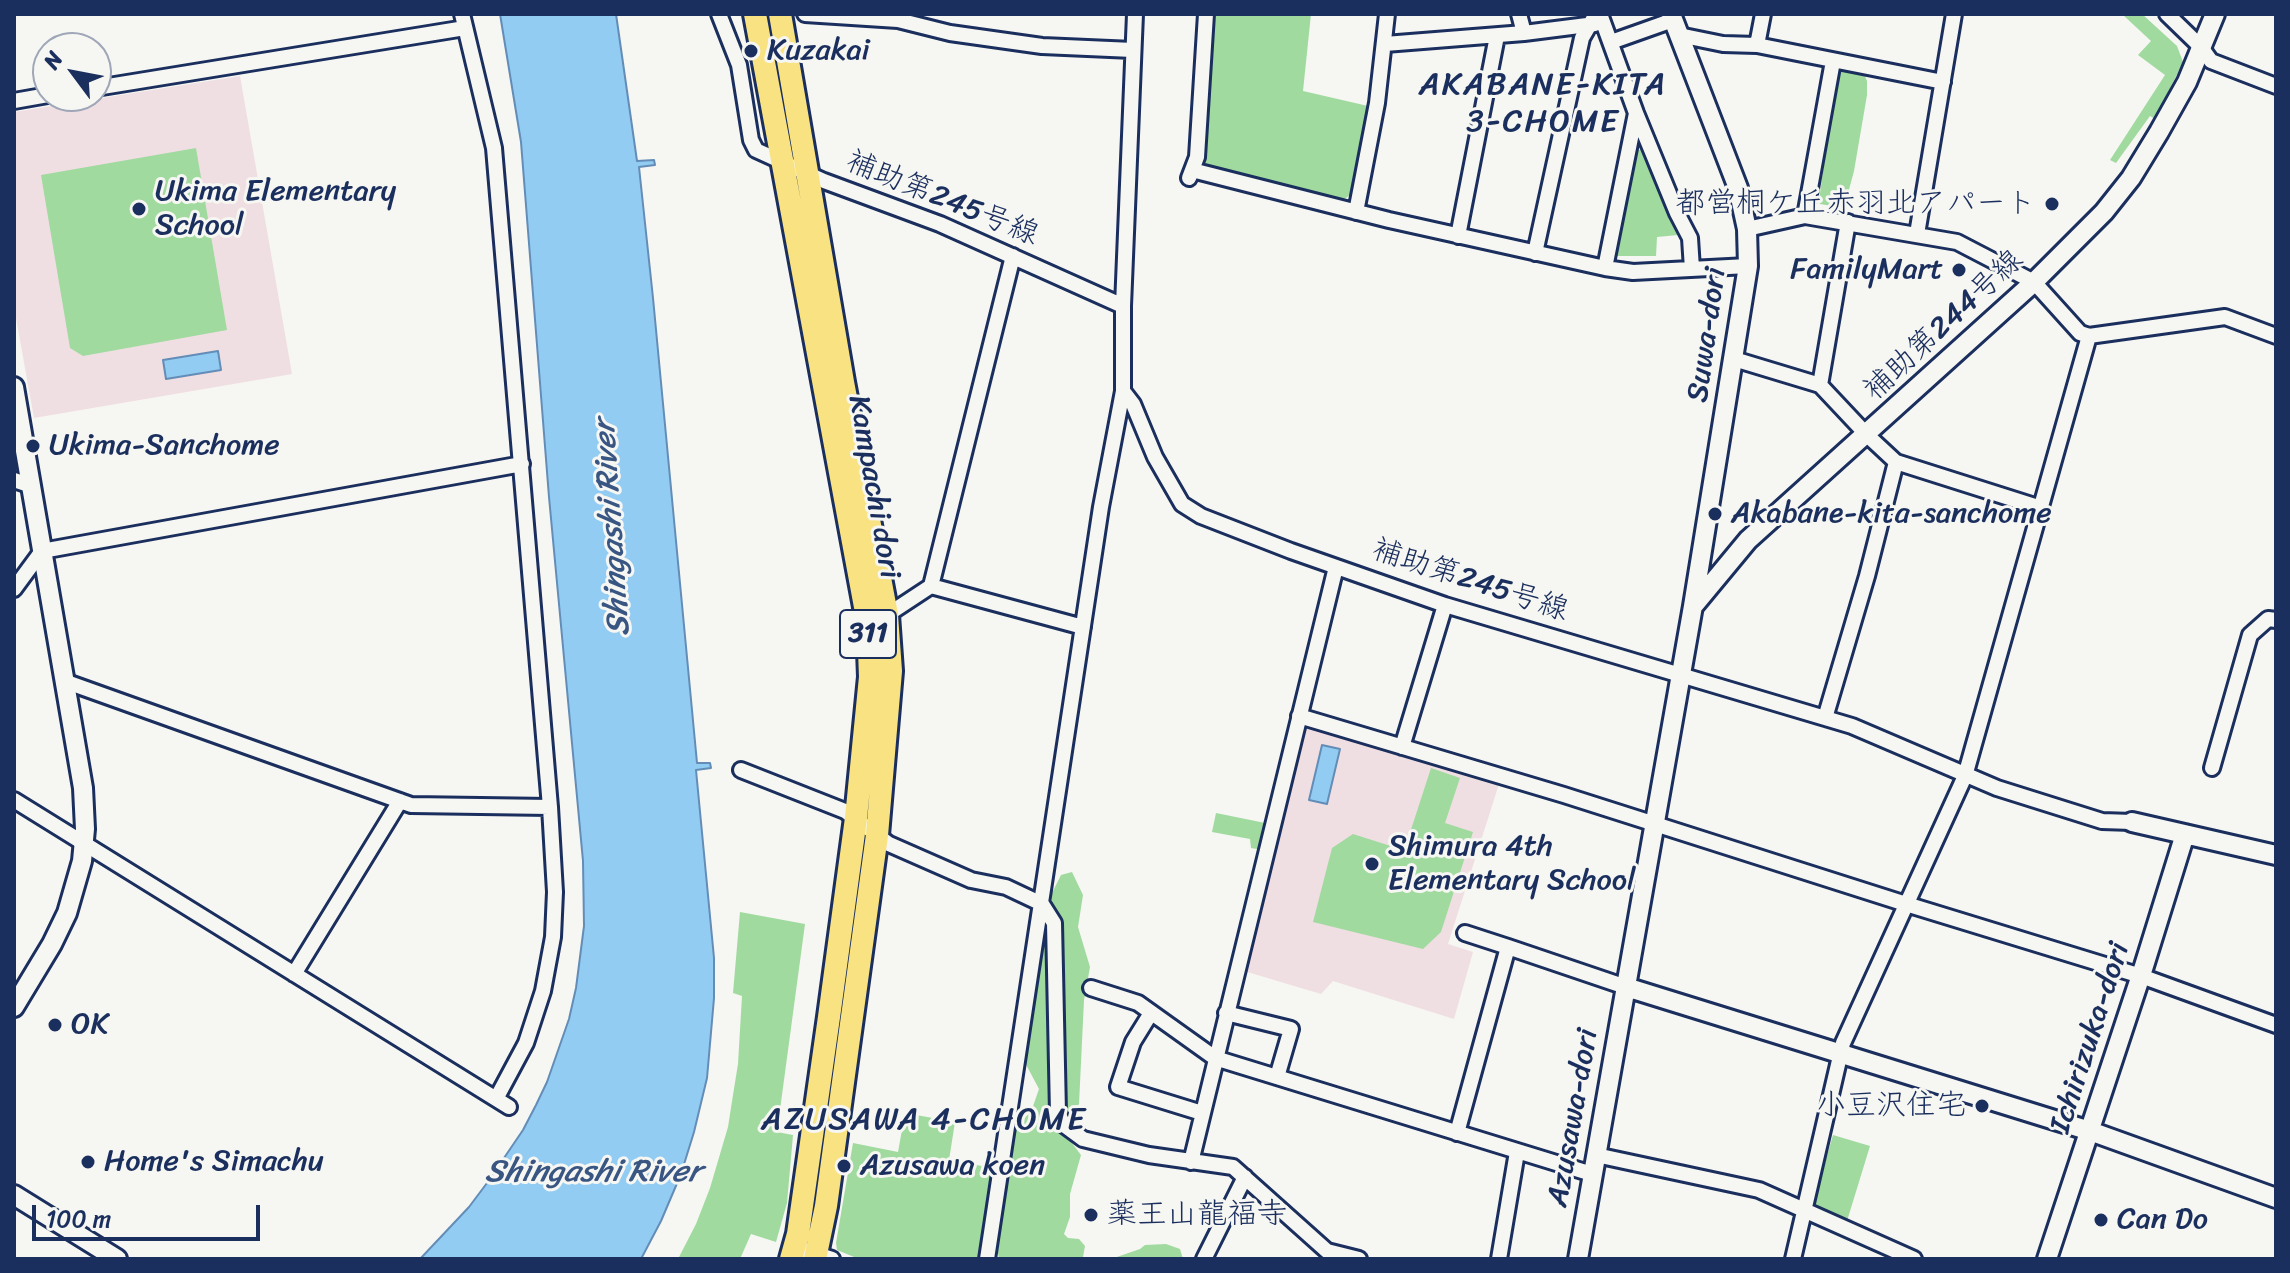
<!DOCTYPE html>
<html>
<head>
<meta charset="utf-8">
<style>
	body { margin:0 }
	#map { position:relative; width:2290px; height:1273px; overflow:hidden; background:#f6f6f2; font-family:Sriracha,sans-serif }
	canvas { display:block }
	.frame { position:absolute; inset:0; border:16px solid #1b2f5e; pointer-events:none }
	.north { position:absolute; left:32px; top:32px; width:80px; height:80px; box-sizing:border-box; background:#f6f6f2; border:2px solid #9ea6b7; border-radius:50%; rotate:302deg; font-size:22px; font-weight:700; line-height:32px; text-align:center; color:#1b2f5e }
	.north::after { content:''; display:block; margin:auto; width:28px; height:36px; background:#1b2f5e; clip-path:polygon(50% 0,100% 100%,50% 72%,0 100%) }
	.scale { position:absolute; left:32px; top:1205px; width:228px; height:36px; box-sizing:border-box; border:4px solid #1b2f5e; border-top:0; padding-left:10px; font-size:24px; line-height:28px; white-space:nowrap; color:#1b2f5e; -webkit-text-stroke:6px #f6f6f2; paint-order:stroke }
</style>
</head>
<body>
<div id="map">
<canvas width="2290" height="1273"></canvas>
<div class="frame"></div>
<div class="north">N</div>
<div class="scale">100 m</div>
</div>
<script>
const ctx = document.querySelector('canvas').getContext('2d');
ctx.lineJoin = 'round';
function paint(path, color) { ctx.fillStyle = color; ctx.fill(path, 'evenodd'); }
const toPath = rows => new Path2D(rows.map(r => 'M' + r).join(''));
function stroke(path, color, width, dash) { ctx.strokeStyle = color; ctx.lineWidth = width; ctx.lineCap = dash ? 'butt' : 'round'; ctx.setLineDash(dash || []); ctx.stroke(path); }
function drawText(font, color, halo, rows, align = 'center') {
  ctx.font = font + ' Sriracha,"Klee One",sans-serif'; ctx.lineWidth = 6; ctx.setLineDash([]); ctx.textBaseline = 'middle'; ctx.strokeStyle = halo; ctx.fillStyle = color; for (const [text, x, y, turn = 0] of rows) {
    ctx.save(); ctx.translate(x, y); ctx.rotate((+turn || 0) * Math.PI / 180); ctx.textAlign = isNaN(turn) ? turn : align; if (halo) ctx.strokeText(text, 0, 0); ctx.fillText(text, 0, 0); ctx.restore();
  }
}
paint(toPath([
	[240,76,292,374,34,418,14,307,14,112],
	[1313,725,1499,784,1448,944,1473,952,1454,1019,1333,981,1321,994,1244,971,1305,729]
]), '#f0dfe2');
paint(toPath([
	[1214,14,1311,14,1303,91,1368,106,1350,195,1343,200,1203,165],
	[2122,14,2142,14,2177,46,2183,62,2155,119,2150,116,2116,163,2110,160,2165,75,2138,55,2151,41],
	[1843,68,1864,74,1867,81,1867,95,1854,171,1844,208,1820,204,1819,200,1837,72],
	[196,148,227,330,83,356,70,348,41,175],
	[1635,149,1641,150,1678,235,1657,237,1656,256,1612,256],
	[1431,768,1460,778,1445,823,1473,832,1441,932,1423,949,1313,922,1332,848,1353,834,1397,848,1406,845],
	[1216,813,1270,824,1263,850,1251,848,1250,839,1212,832],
	[1072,872,1083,895,1078,927,1090,967,1084,1000,1079,1104,1062,1130,1081,1155,1070,1194,1070,1217,1064,1234,1068,1238,1079,1239,1085,1246,1083,1257,1083,1259,999,1259,995,1237,1004,1180,1011,1168,1007,1153,1013,1128,1031,1112,1039,1089,1021,1055,1037,965,1049,938,1052,893,1061,875],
	[740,912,805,924,777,1132,793,1135,787,1203,776,1242,751,1234,740,1259,678,1259,696,1224,710,1188,728,1127,733,1095,738,1064,742,996,733,993],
	[905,1113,955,1122,949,1160,993,1168,980,1259,859,1259,837,1250,836,1243,853,1143,898,1152],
	[1833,1135,1870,1146,1847,1221,1818,1209,1814,1201],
	[1166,1244,1180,1249,1183,1259,1111,1259,1140,1249,1145,1245]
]), '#a0da9f');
const water = toPath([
	[500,14,616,14,637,161,654,160,655,165,639,167,653,298,697,763,710,763,711,768,696,770,714,958,714,998,707,1078,694,1132,681,1174,661,1221,641,1259,420,1259,469,1207,487,1183,523,1130,536,1105,547,1082,569,1019,576,988,584,926,583,861,549,497,521,142,500,14],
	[218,351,221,370,166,379,163,360,218,351],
	[1322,745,1340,749,1327,804,1309,800,1322,745]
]);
paint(water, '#93ccf3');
stroke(water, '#638db7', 2);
const minor = toPath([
	[462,14,494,148,550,807,555,892,553,937,543,991,526,1043,496,1099],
	[719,14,739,65,751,140,756,150,824,181,940,224,1123,306],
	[805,14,898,20,950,33,1042,46,1133,50],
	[1519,14,1524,33],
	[1600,14,1636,113,1677,213,1690,238,1692,269],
	[2167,14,2201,47,2211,61,2276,86],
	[1679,35,1723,44,1757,45,1943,82],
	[1611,42,1673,20],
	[1385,44,1524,33,1595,24],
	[1757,45,1763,14],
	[96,88,465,28],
	[14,101,48,95],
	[1192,170,1389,220,1605,268,1633,272,1748,266],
	[1189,178,1197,157,1206,14],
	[1356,212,1377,103,1387,14],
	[1805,216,1833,61],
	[1747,229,1805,216,1957,242,2034,282,2080,333,2089,336,2225,317,2276,336],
	[1917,234,1954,14],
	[1458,236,1497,36],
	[1535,253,1582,38,1596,14],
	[1605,268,1636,113],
	[1734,359,1820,385,1867,435,1896,462,2041,508],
	[1820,385,1848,222],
	[1123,391,1133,404,1155,457,1182,504,1201,516,1291,551,1445,605,1852,726,1997,788,2102,821,2132,822],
	[14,480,32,486],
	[931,586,1083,627],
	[14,589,42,551,522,464],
	[887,615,931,586,1013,256],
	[64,681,411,805,550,807],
	[1299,716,1564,795,1906,904,2141,976,2276,1025],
	[1825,718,1867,576,1896,462],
	[1402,747,1445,605],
	[2212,768,2250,635,2268,619,2276,620],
	[741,770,845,811,889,844,971,880,1006,887,1042,904,1054,923,1058,1113,1064,1125,1083,1139,1149,1155,1233,1167,1327,1251,1359,1259],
	[14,800,509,1107],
	[1465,933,1508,947],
	[294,974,400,801],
	[1091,988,1138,1003,1215,1058,1592,1174],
	[1151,1013,1133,1042,1118,1087,1202,1113],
	[1226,1013,1291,1029,1277,1077],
	[1457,1133,1508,947,1626,987],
	[1596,1155,1759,1190,1914,1259],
	[1191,1162,1336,567],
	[795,1247,832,1259],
	[987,1259,1101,507,1123,391,1123,306,1135,14],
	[1204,1259,1245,1177],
	[1499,1259,1517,1152],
	[1793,1259,1843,1043,1965,776,2089,336]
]);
const tertiary = toPath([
	[14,387,83,788,85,829,82,861,67,913,52,944,14,1007],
	[1695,604,1748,540,2034,282,2104,212,2131,178,2159,132,2187,82,2215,14],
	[2132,822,2276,855],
	[1626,987,2090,1131,2276,1198],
	[14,1195,117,1259],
	[1578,1259,1693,606,1748,266,1747,229,1738,188,1671,14],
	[2047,1259,2144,966,2185,834]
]);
const primary = toPath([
	[755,14,868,623,870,677,856,818,829,1017,798,1234,791,1259],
	[780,14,843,382,887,615,891,671,877,835,826,1206,815,1259]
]);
stroke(minor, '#1b2f5e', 20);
stroke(tertiary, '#1b2f5e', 24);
stroke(primary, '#1b2f5e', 28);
stroke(minor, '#f6f6f2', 14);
stroke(tertiary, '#f6f6f2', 18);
stroke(primary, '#f8e281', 22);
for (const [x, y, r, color] of [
	[751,51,8,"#1b2f5e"],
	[2052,204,8,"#1b2f5e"],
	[139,209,8,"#1b2f5e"],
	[1959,270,8,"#1b2f5e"],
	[33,446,8,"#1b2f5e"],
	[1715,514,8,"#1b2f5e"],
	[1372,864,8,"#1b2f5e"],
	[55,1025,8,"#1b2f5e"],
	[1982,1106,8,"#1b2f5e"],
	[88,1162,8,"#1b2f5e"],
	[844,1166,8,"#1b2f5e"],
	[1091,1215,8,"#1b2f5e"],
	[2101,1220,8,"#1b2f5e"]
]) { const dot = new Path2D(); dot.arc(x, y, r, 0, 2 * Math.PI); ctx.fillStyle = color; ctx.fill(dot); stroke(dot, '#f6f6f2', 3); }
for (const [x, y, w] of [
	[868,634,56]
]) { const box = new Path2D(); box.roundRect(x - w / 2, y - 24, w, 48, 6); ctx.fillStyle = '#f6f6f2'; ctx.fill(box); stroke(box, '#1b2f5e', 2); }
drawText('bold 28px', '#1b2f5e', null, [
	["311",868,634]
]);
drawText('30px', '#1b2f5e', '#f6f6f2', [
	["Kuzakai",767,51],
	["Ukima Elementary",155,192],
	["School",155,226],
	["都営桐ケ丘赤羽北アパート",2036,204,"right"],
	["FamilyMart",1943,270,"right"],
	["Ukima-Sanchome",49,446],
	["Akabane-kita-sanchome",1731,514],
	["Shimura 4th",1388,847],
	["Elementary School",1388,881],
	["OK",71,1025],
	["小豆沢住宅",1966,1106,"right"],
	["Home's Simachu",104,1162],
	["Azusawa koen",860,1166],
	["薬王山龍福寺",1107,1215],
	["Can Do",2117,1220]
], 'left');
drawText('30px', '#1b2f5e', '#f6f6f2', [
	["補助第245号線",942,199,22],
	["補助第244号線",1944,326,-43],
	["Suwa-dori",1708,335,-82],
	["Kampachi dori",873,487,80],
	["補助第245号線",1470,581,18],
	["Ichirizuka-dori",2091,1038,-72],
	["Azusawa-dori",1574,1118,-80]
]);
ctx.letterSpacing = '2px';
drawText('32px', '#1b2f5e', '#f6f6f2', [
	["AKABANE-KITA",1543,86],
	["3-CHOME",1543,123],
	["AZUSAWA 4-CHOME",924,1121]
]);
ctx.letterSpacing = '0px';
drawText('italic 32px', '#395683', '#f6f6f2', [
	["Shingashi River",613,528,-94],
	["Shingashi River",593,1173]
]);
</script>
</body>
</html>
